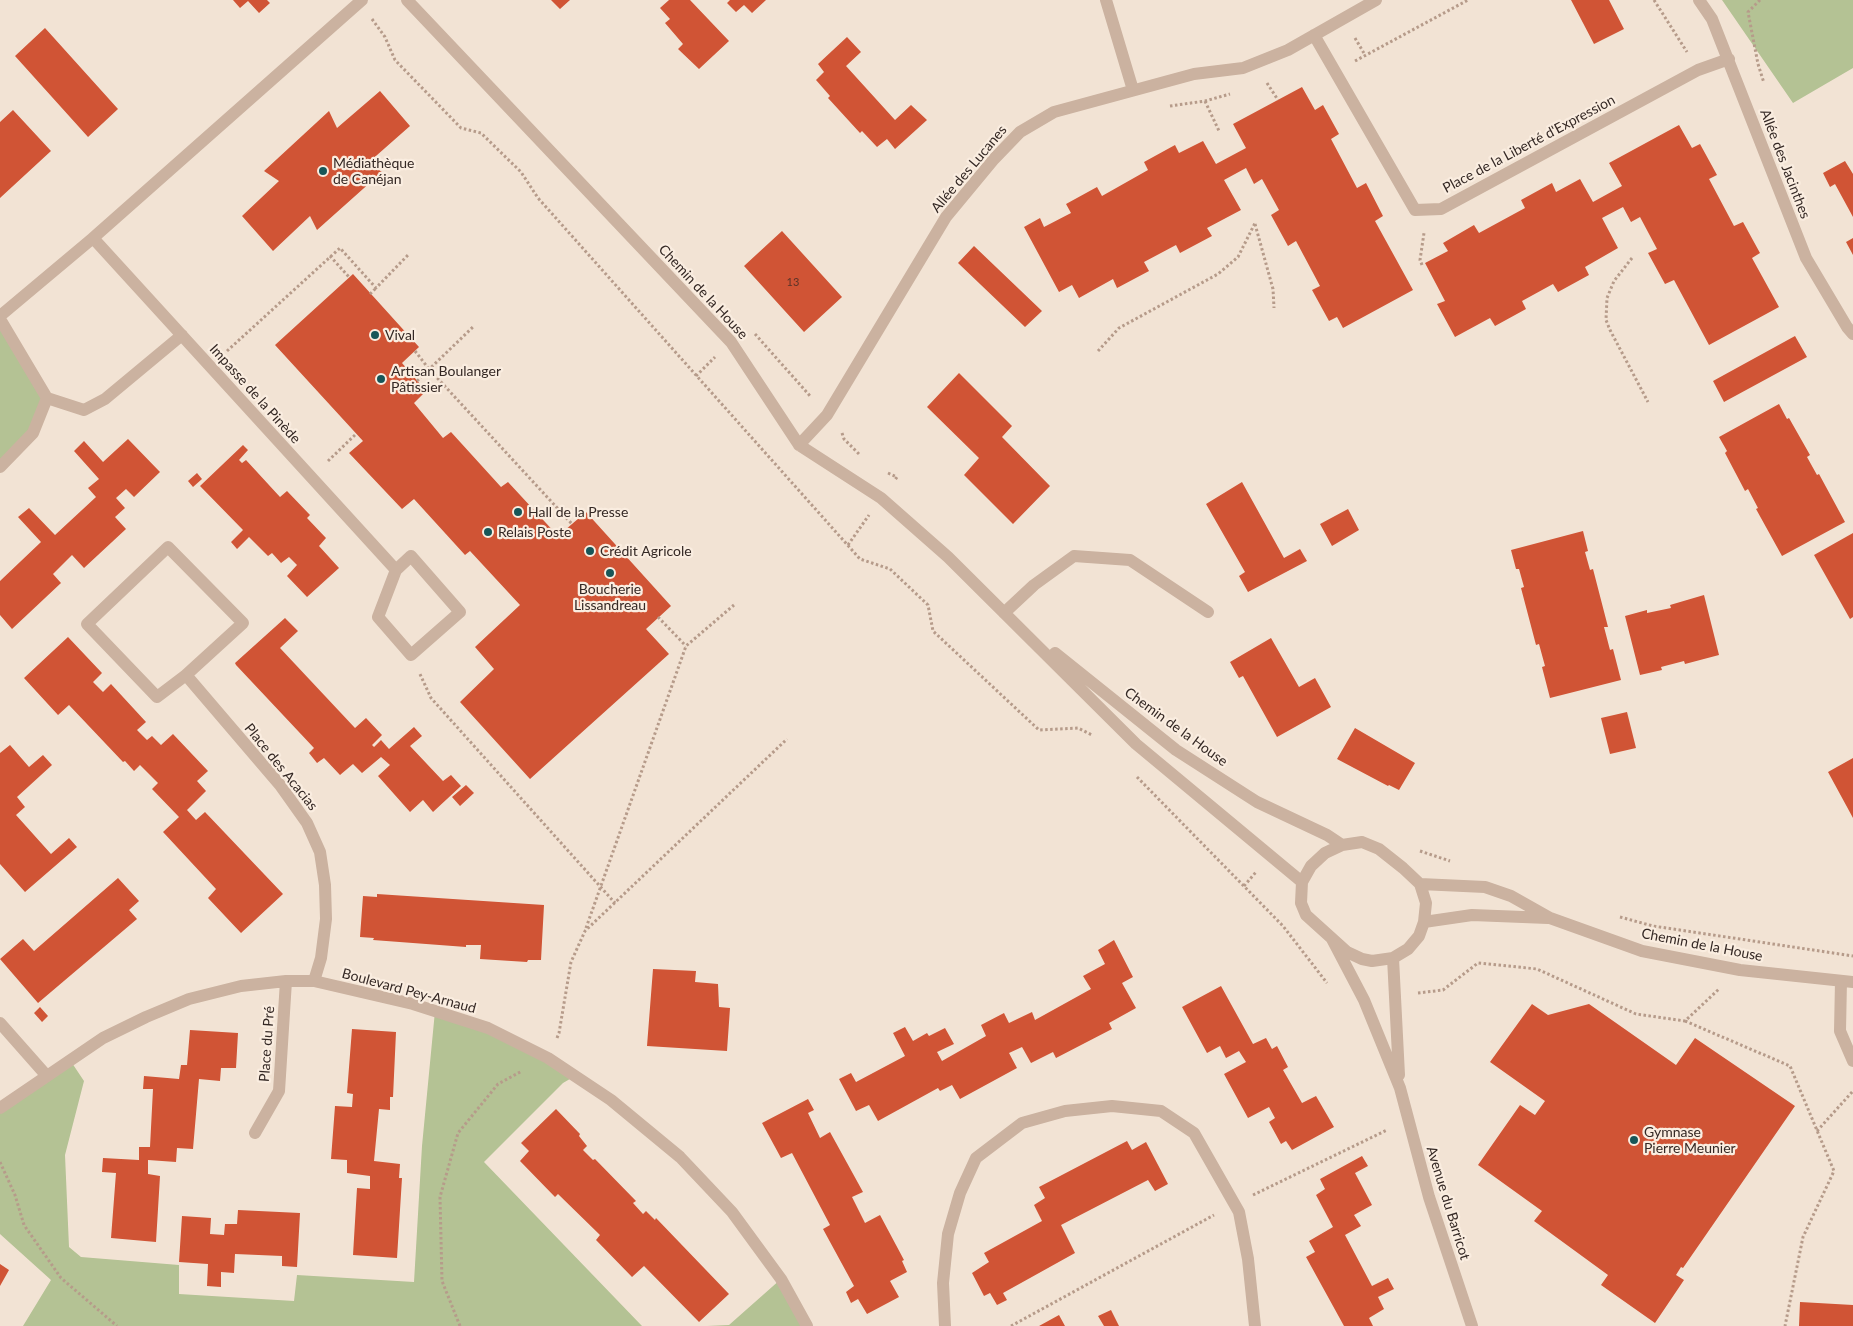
<!DOCTYPE html>
<html>
<head>
<meta charset="utf-8">
<style>
	body { margin:0 }
	canvas { display:block; background:#f2e3d4 }
</style>
</head>
<body>
<canvas width="1853" height="1326"></canvas>
<script>
const ctx = document.querySelector('canvas').getContext('2d');
ctx.lineJoin = 'round';
function paint(path, color) { ctx.fillStyle = color; ctx.fill(path, 'evenodd'); }
const toPath = rows => new Path2D(rows.map(r => 'M' + r).join(''));
function stroke(path, color, width, dash) { ctx.strokeStyle = color; ctx.lineWidth = width; ctx.lineCap = dash ? 'butt' : 'round'; ctx.setLineDash(dash || []); ctx.stroke(path); }
function drawText(font, color, halo, rows, align = 'center') {
  ctx.font = font + ' Lato,sans-serif'; ctx.lineWidth = 4.5; ctx.setLineDash([]); ctx.textBaseline = 'middle'; ctx.strokeStyle = halo; ctx.fillStyle = color; for (const [text, x, y, turn = 0] of rows) {
    ctx.save(); ctx.translate(x, y); ctx.rotate((+turn || 0) * Math.PI / 180); ctx.textAlign = isNaN(turn) ? turn : align; if (halo) ctx.strokeText(text, 0, 0); ctx.fillText(text, 0, 0); ctx.restore();
  }
}
paint(toPath([
	[1722,0,1853,0,1853,68,1793,103],
	[0,319,47,398,33,433,0,467],
	[435,1011,488,1028,575,1076,563,1083,484,1162,642,1326,23,1326,51,1280,0,1234,0,1108,70,1060,84,1081,65,1155,69,1247,81,1257,179,1265,179,1294,294,1301,297,1275,414,1282,422,1146],
	[781,1279,807,1326,707,1326,729,1325]
]), '#b4c294');
paint(toPath([
	[233,0,267,0,270,3,259,13,248,1,240,8],
	[551,0,570,0,560,9],
	[669,0,690,0,729,41,699,69,678,49,683,44,665,23,670,19,660,8],
	[730,0,766,0,752,13,744,5,736,12,727,3],
	[1571,0,1609,0,1624,29,1594,44],
	[45,28,118,109,88,137,15,56],
	[847,37,861,52,846,66,895,120,911,105,927,120,895,149,887,139,877,147,862,131,860,133,828,98,830,96,816,80,824,72,818,64],
	[1302,87,1315,110,1323,105,1339,134,1331,139,1357,188,1366,183,1383,216,1375,221,1413,290,1343,328,1337,317,1329,321,1312,290,1320,286,1296,241,1288,246,1271,215,1279,210,1262,179,1254,184,1246,168,1224,180,1241,210,1207,228,1212,236,1180,253,1176,245,1144,262,1149,271,1117,288,1113,279,1079,298,1072,285,1059,292,1024,227,1040,218,1044,227,1071,213,1066,204,1097,187,1102,196,1148,170,1144,162,1175,145,1179,153,1203,141,1216,164,1246,148,1233,124],
	[380,91,410,126,368,163,382,172,317,230,310,216,273,251,242,216,279,181,264,171,329,111,337,128],
	[13,110,51,151,0,198,0,122],
	[1679,125,1692,148,1700,144,1717,175,1709,179,1734,226,1743,222,1760,253,1752,258,1779,307,1709,345,1674,280,1665,284,1648,253,1657,249,1640,217,1631,222,1623,207,1602,218,1618,248,1585,267,1589,275,1558,292,1553,284,1522,301,1526,309,1495,326,1490,318,1455,337,1437,304,1445,301,1425,263,1448,251,1443,243,1474,225,1479,233,1525,208,1521,200,1552,183,1556,192,1580,179,1593,202,1622,186,1609,163],
	[1845,161,1853,174,1853,217,1835,184,1830,187,1823,173],
	[782,231,842,297,804,332,744,266],
	[1853,238,1853,255,1846,242],
	[974,246,1042,311,1025,327,958,263],
	[353,274,419,347,402,363,426,391,414,403,443,438,451,432,501,487,508,482,558,536,586,512,671,606,646,629,669,654,530,779,460,702,494,669,475,647,520,605,470,551,465,555,414,499,402,509,349,453,363,441,275,345],
	[1795,336,1807,357,1724,402,1713,381],
	[959,373,1012,426,1002,437,1050,486,1013,524,964,475,979,458,927,407],
	[1779,404,1787,419,1789,418,1810,455,1807,457,1817,475,1819,474,1845,522,1782,556,1756,509,1758,508,1748,489,1745,491,1725,453,1727,451,1719,437],
	[128,439,160,472,134,497,126,489,116,498,125,508,115,517,126,529,84,568,72,555,53,574,61,583,12,629,0,615,0,581,41,542,18,517,29,508,55,535,96,497,88,488,99,479,74,451,84,441,103,462],
	[243,445,248,450,239,460,242,463,246,460,280,497,287,491,310,515,307,518,326,538,319,546,339,568,307,597,287,576,297,565,289,557,281,563,272,553,268,556,249,537,237,549,231,542,243,530,200,486],
	[197,473,202,479,193,487,188,481],
	[1242,482,1284,558,1300,549,1307,561,1248,592,1239,576,1245,572,1206,504],
	[1348,509,1359,530,1332,546,1320,524],
	[1583,531,1588,551,1585,552,1590,570,1593,569,1608,627,1604,627,1610,650,1613,649,1621,680,1550,698,1542,667,1545,666,1539,644,1536,645,1521,588,1524,587,1519,569,1516,569,1511,550],
	[1853,533,1853,617,1850,619,1814,555],
	[1704,595,1719,655,1685,664,1684,661,1661,667,1662,670,1640,675,1625,616,1647,610,1647,613,1671,608,1670,605],
	[285,618,298,631,280,648,355,728,366,718,382,735,372,745,374,747,381,740,389,749,414,727,422,736,410,746,443,781,451,775,461,786,433,812,423,800,410,812,378,776,390,765,381,757,362,773,353,764,340,775,324,758,317,763,309,753,314,748,236,665,235,663],
	[68,637,102,673,93,682,103,692,111,684,146,722,137,730,147,740,152,736,161,745,173,734,208,771,197,781,206,791,187,810,196,820,205,812,283,894,241,933,208,898,216,889,163,832,179,817,152,789,158,783,140,765,134,771,125,761,123,762,69,705,58,715,24,678],
	[1271,638,1299,687,1315,678,1331,707,1277,737,1243,676,1239,678,1230,662],
	[1627,712,1636,748,1610,754,1601,718],
	[1355,728,1415,763,1399,790,1389,785,1388,786,1337,759],
	[10,745,29,767,43,755,52,765,17,797,25,807,16,815,51,854,69,838,77,847,25,892,0,864,0,753],
	[1853,758,1853,818,1828,772],
	[466,785,474,793,460,806,452,797],
	[118,878,139,901,129,910,137,919,38,1003,0,959,23,939,34,951],
	[377,894,544,905,541,960,528,960,527,962,480,959,481,945,466,945,466,947,373,940,374,938,360,937,363,896,377,897],
	[1114,940,1133,977,1122,983,1136,1008,1109,1023,1112,1029,1056,1058,1053,1052,1031,1063,1022,1047,1009,1053,1017,1068,960,1099,952,1085,940,1091,938,1088,878,1121,869,1105,856,1111,839,1079,851,1073,856,1082,905,1056,893,1033,905,1027,913,1041,927,1033,929,1036,945,1028,954,1044,937,1052,942,1061,986,1036,981,1025,1004,1013,1009,1023,1032,1012,1035,1020,1091,989,1083,976,1105,964,1098,950],
	[653,969,696,971,695,982,718,984,719,1007,730,1008,727,1051,647,1046],
	[1221,986,1253,1044,1266,1038,1272,1049,1277,1046,1288,1067,1283,1070,1302,1103,1316,1096,1334,1127,1292,1150,1286,1141,1281,1144,1269,1122,1275,1118,1269,1107,1248,1118,1224,1074,1246,1062,1239,1051,1226,1058,1220,1046,1207,1053,1182,1007],
	[1532,1004,1548,1015,1589,1004,1676,1065,1695,1038,1795,1106,1683,1268,1681,1267,1676,1275,1684,1280,1655,1323,1601,1285,1608,1275,1534,1221,1542,1211,1478,1165,1520,1105,1535,1115,1545,1101,1490,1062],
	[40,1007,48,1016,42,1022,34,1013],
	[352,1029,396,1032,393,1097,390,1097,390,1110,379,1109,374,1161,400,1164,399,1178,402,1178,397,1258,353,1255,357,1188,370,1189,370,1176,347,1173,347,1160,331,1159,335,1106,352,1107,353,1094,347,1093],
	[190,1030,238,1033,236,1068,221,1068,220,1081,199,1079,193,1149,177,1148,176,1162,148,1160,148,1174,160,1176,156,1242,111,1238,116,1173,102,1172,103,1158,139,1160,139,1147,150,1147,153,1089,143,1089,144,1076,179,1079,181,1065,187,1065],
	[808,1099,814,1110,808,1113,820,1138,830,1132,863,1192,852,1197,865,1223,880,1215,904,1260,902,1261,907,1272,890,1281,899,1297,867,1314,858,1299,851,1303,846,1292,854,1286,823,1229,830,1225,792,1153,781,1158,762,1123],
	[556,1109,580,1134,579,1136,587,1146,583,1150,593,1160,595,1159,636,1201,633,1203,643,1214,646,1211,655,1220,656,1218,729,1294,699,1322,644,1266,632,1277,596,1240,600,1235,558,1194,555,1197,520,1161,529,1151,521,1143],
	[1127,1141,1132,1150,1146,1142,1168,1184,1155,1191,1148,1180,1061,1225,1075,1253,1003,1293,1007,1300,997,1305,990,1293,984,1296,972,1273,989,1262,984,1253,1042,1221,1034,1205,1045,1198,1039,1187],
	[1362,1156,1368,1166,1355,1173,1372,1205,1354,1215,1361,1226,1345,1235,1372,1286,1388,1278,1394,1289,1378,1297,1384,1309,1369,1318,1373,1326,1344,1326,1306,1257,1315,1252,1309,1241,1333,1227,1316,1195,1325,1189,1320,1179],
	[238,1210,300,1213,297,1267,282,1266,282,1256,235,1254,234,1273,221,1272,221,1287,207,1286,208,1264,179,1262,182,1216,211,1218,210,1234,224,1235,225,1224,237,1224],
	[0,1264,9,1270,0,1286],
	[1800,1302,1853,1305,1853,1326,1799,1326],
	[1111,1310,1119,1326,1104,1326,1098,1316],
	[1059,1315,1065,1326,1039,1326]
]), '#d05435');
stroke(toPath([
	[1654,0,1687,52],
	[1760,0,1748,12,1758,64,1764,83],
	[372,19,385,37,395,60,461,128,481,133,521,172,538,198,860,559,890,569,928,605,933,631,1039,730,1078,728,1092,735],
	[1355,38,1365,55],
	[1355,61,1468,0],
	[1267,83,1278,100],
	[1205,101,1219,131],
	[1170,106,1205,101,1230,94],
	[1255,224,1273,289,1274,308],
	[330,256,349,277],
	[1632,258,1614,281,1607,298,1606,320,1610,330,1648,402],
	[1422,265,1420,260,1424,233],
	[370,294,376,288],
	[755,334,811,397],
	[227,351,340,248,376,288,408,255],
	[415,351,429,369,572,524],
	[1098,351,1119,328,1218,274,1238,257,1255,223],
	[696,376,715,357],
	[417,381,474,326],
	[842,433,844,439,860,455],
	[328,461,356,434],
	[888,473,897,477,895,480],
	[848,545,869,515],
	[658,617,686,646],
	[420,674,431,698,615,903],
	[1137,777,1283,926,1327,983],
	[1420,851,1450,861],
	[1244,886,1256,872],
	[1620,917,1653,926,1853,956],
	[586,928,686,646,734,605],
	[1418,993,1443,990,1478,963,1537,969,1636,1014,1685,1021,1719,989],
	[1685,1021,1790,1066,1834,1171,1803,1237,1785,1326],
	[557,1038,559,1033,571,962,585,931,787,739],
	[1817,1131,1853,1091],
	[0,1162,15,1195,24,1225,61,1278,117,1326],
	[1253,1195,1387,1130],
	[460,1326,442,1281,440,1197,458,1133,498,1084,522,1071],
	[1011,1326,1214,1215]
]), '#b69b8a', 3, [2.5, 2.5]);
stroke(toPath([
	[407,0,731,342,799,445,881,498,948,557,1136,744,1302,882],
	[1106,0,1133,90],
	[1699,0,1712,19,1806,258,1847,327,1853,334],
	[1314,35,1415,210,1441,209,1698,70,1729,59],
	[93,238,396,570,378,617,411,655,460,612,411,556,396,570],
	[0,316,93,238,362,0],
	[0,319,47,398,33,433,0,467],
	[47,398,84,410,105,399,182,335],
	[799,445,827,415,946,217,994,159,1020,132,1054,112,1194,74,1243,68,1288,50,1376,0],
	[1004,613,1034,585,1074,556,1130,560,1208,612],
	[1055,653,1176,750,1257,802,1327,835,1342,845],
	[186,675,157,697,87,624,168,547,243,623,186,675,280,785,307,823,320,852,325,885,326,919,321,958,314,981],
	[1362,842,1379,849,1403,868,1420,884,1426,903,1424,922,1419,936,1408,949,1393,958,1372,961,1362,959,1347,952,1306,915,1301,903,1302,882,1311,866,1325,853,1342,845,1362,842],
	[1420,884,1485,887,1511,896,1550,918,1642,951,1740,970,1853,982],
	[1424,922,1472,915,1548,918],
	[1332,939,1364,1000,1400,1088,1429,1197,1472,1326],
	[1393,958,1399,1075],
	[1841,981,1840,1031,1853,1061],
	[0,1023,46,1075],
	[0,1108,103,1038,146,1017,189,999,241,986,286,981,314,981,413,1004,488,1028,548,1058,611,1100,680,1157,732,1212,781,1279,807,1326],
	[255,1133,279,1091,286,981],
	[945,1326,943,1283,948,1234,960,1193,976,1158,1022,1123,1065,1111,1112,1106,1161,1111,1194,1133,1239,1212,1248,1259,1255,1326]
]), '#cbb2a0', 12);
for (const [x, y, r, color] of [
	[323,171,5,"#175658"],
	[375,335,5,"#175658"],
	[381,379,5,"#175658"],
	[518,512,5,"#175658"],
	[488,532,5,"#175658"],
	[590,551,5,"#175658"],
	[610,573,5,"#175658"],
	[1634,1140,5,"#175658"]
]) { const dot = new Path2D(); dot.arc(x, y, r, 0, 2 * Math.PI); ctx.fillStyle = color; ctx.fill(dot); stroke(dot, '#faede0', 2); }
drawText('11px', '#5b3328', null, [
	["13",793,282]
]);
drawText('14px', '#342824', '#faede0', [
	["Place de la Liberté d'Expression",1529,144,-28],
	["Allée des Jacinthes",1785,164,69],
	["Allée des Lucanes",969,169,-50],
	["Chemin de la House",703,292,47],
	["Impasse de la Pinède",255,394,48],
	["Chemin de la House",1176,727,36],
	["Place des Acacias",281,767,51],
	["Chemin de la House",1702,945,11],
	["Boulevard Pey-Arnaud",409,991,15],
	["Place du Pré",267,1044,-86],
	["Avenue du Barricot",1448,1203,73]
]);
drawText('14px', '#342824', '#faede0', [
	["Médiathèque",333,163],
	["de Canéjan",333,179],
	["Vival",385,335],
	["Artisan Boulanger",391,371],
	["Pâtissier",391,387],
	["Hall de la Presse",528,512],
	["Relais Poste",498,532],
	["Crédit Agricole",600,551],
	["Boucherie",610,589,"center"],
	["Lissandreau",610,605,"center"],
	["Gymnase",1644,1132],
	["Pierre Meunier",1644,1148]
], 'left');
</script>
</body>
</html>
